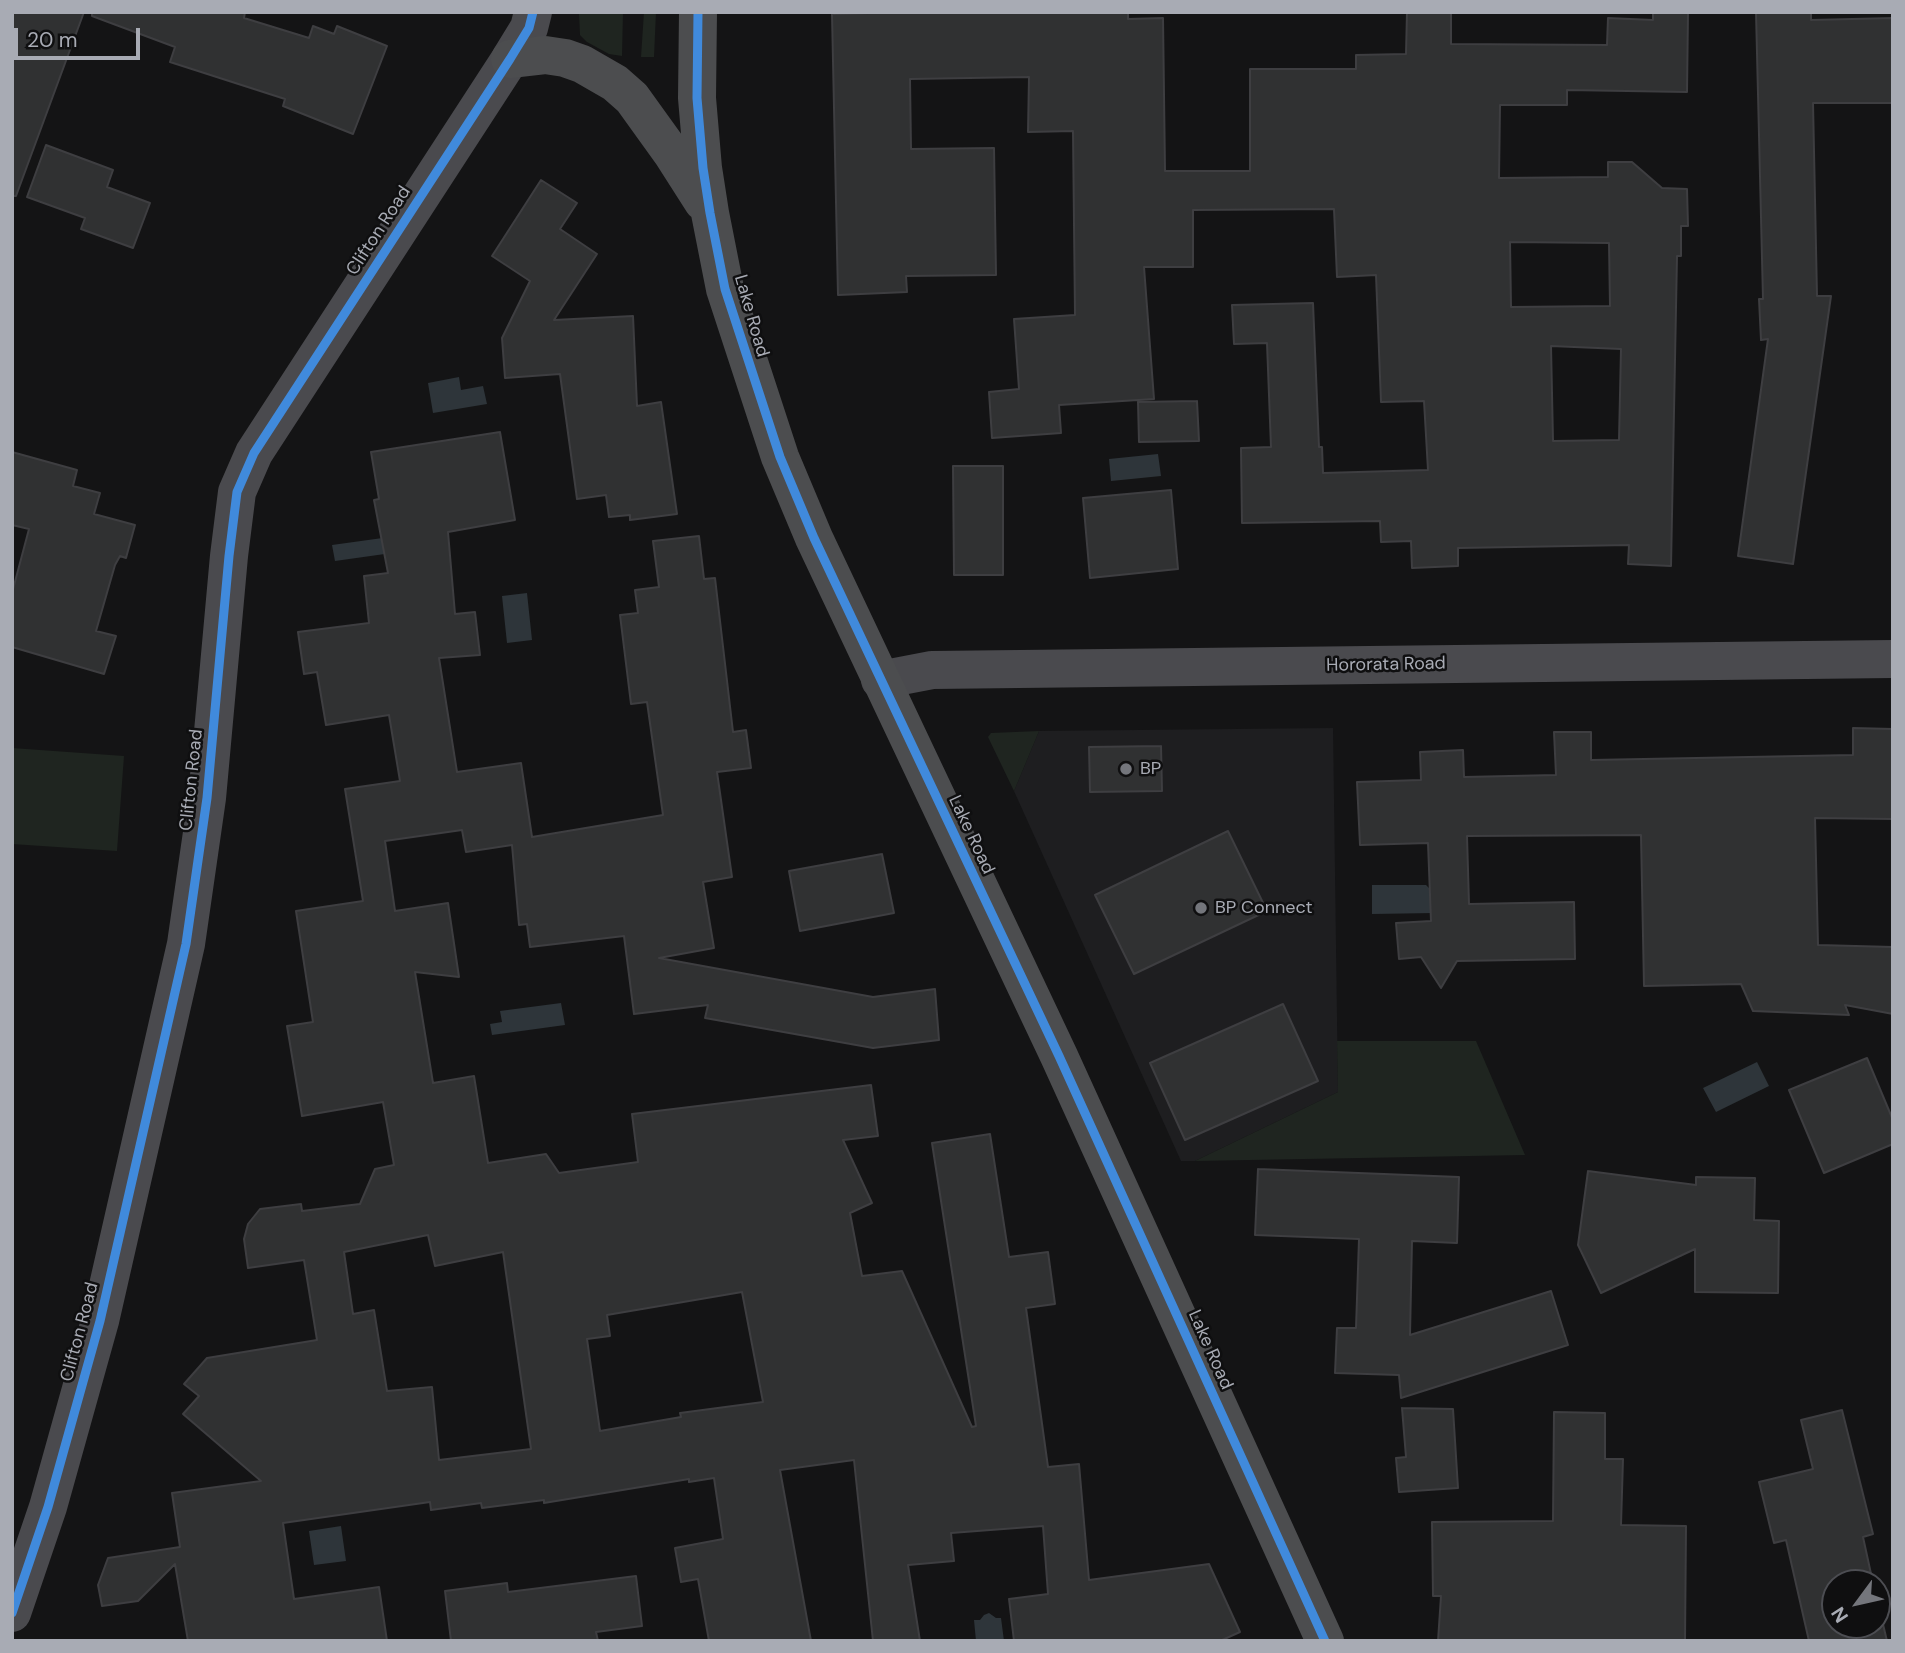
<!DOCTYPE html>
<html>
<head>
<meta charset="utf-8">
<style>
	body { margin:0 }
	#map { position:relative; width:1905px; height:1653px; overflow:hidden; background:#141415; font-family:"DM Sans",sans-serif }
	canvas { display:block }
	.frame { position:absolute; inset:0; border:14px solid #a8abb4; pointer-events:none }
	.north { position:absolute; left:1821px; top:1569px; width:70px; height:70px; box-sizing:border-box; background:#0f0f10; border:2px solid #4c4d52; border-radius:50%; rotate:237deg; font-size:19px; font-weight:700; line-height:28px; text-align:center; color:#a8abb4 }
	.north::after { content:''; display:block; margin:auto; width:24px; height:32px; background:#74767c; clip-path:polygon(50% 0,100% 100%,50% 72%,0 100%) }
	.scale { position:absolute; left:14px; top:28px; width:126px; height:32px; box-sizing:border-box; border:4px solid #a8abb4; border-top:0; padding-left:9px; font-size:21px; line-height:24px; white-space:nowrap; color:#a8abb4; -webkit-text-stroke:5px #0f0f10; paint-order:stroke }
</style>
</head>
<body>
<div id="map">
<canvas width="1905" height="1653"></canvas>
<div class="frame"></div>
<div class="north">N</div>
<div class="scale">20 m</div>
</div>
<script>
const ctx = document.querySelector('canvas').getContext('2d');
ctx.lineJoin = 'round';
function paint(path, color) { ctx.fillStyle = color; ctx.fill(path, 'evenodd'); }
const toPath = rows => new Path2D(rows.map(r => 'M' + r).join(''));
function stroke(path, color, width, dash) { ctx.strokeStyle = color; ctx.lineWidth = width; ctx.lineCap = dash ? 'butt' : 'round'; ctx.setLineDash(dash || []); ctx.stroke(path); }
function drawText(font, color, halo, rows, align = 'center') {
  ctx.font = font + ' "DM Sans",sans-serif'; ctx.lineWidth = 5; ctx.setLineDash([]); ctx.textBaseline = 'middle'; ctx.strokeStyle = halo; ctx.fillStyle = color; for (const [text, x, y, turn = 0] of rows) {
    ctx.save(); ctx.translate(x, y); ctx.rotate((+turn || 0) * Math.PI / 180); ctx.textAlign = isNaN(turn) ? turn : align; if (halo) ctx.strokeText(text, 0, 0); ctx.fillText(text, 0, 0); ctx.restore();
  }
}
paint(toPath([
	[1333,728,1338,1092,1195,1161,1181,1161,1014,791,1039,731]
]), '#1e1e20');
paint(toPath([
	[579,12,623,12,622,56,609,54,587,42,580,35],
	[644,12,656,12,654,57,641,57],
	[1039,731,1014,791,988,737,991,733],
	[12,748,124,756,117,851,12,844],
	[1337,1041,1476,1041,1525,1155,1195,1161,1338,1092]
]), '#1f2520');
paint(toPath([
	[459,377,461,390,483,386,487,404,433,413,428,383],
	[1158,454,1161,476,1111,481,1109,459],
	[397,536,399,552,335,561,332,545],
	[527,593,532,640,507,643,502,596],
	[1372,885,1426,885,1435,894,1435,913,1372,914],
	[561,1003,565,1025,492,1035,490,1024,502,1022,500,1011],
	[1757,1062,1769,1086,1716,1112,1703,1088],
	[341,1526,346,1561,314,1565,309,1531],
	[989,1613,996,1618,1001,1618,1004,1641,976,1641,974,1620,980,1620,984,1615]
]), '#2e353a');
const building = toPath([
	[12,12,84,12,16,196,12,196,12,12],
	[92,12,245,12,244,18,309,38,313,26,334,34,337,26,387,46,353,134,283,106,285,99,170,62,175,47,92,16,92,12],
	[906,12,1128,12,1128,19,1163,18,1165,171,1250,171,1250,69,1356,69,1356,55,1406,54,1407,12,1451,12,1451,44,1607,45,1608,18,1653,20,1653,12,1688,12,1687,92,1567,90,1567,105,1500,105,1499,178,1608,177,1608,162,1632,162,1662,188,1687,189,1688,226,1681,226,1681,256,1677,256,1671,566,1628,564,1629,545,1458,548,1458,566,1412,568,1411,541,1381,542,1380,521,1242,523,1241,448,1271,447,1267,343,1234,344,1232,305,1313,303,1319,447,1322,447,1323,473,1428,470,1424,401,1381,402,1376,275,1337,277,1334,209,1193,210,1193,267,1144,267,1154,399,1059,405,1061,433,992,438,989,392,1019,389,1014,319,1075,315,1073,131,1028,132,1029,77,910,79,911,149,994,148,996,275,906,276,907,292,838,295,832,14,906,12],
	[1510,242,1609,243,1610,306,1511,307,1510,242],
	[1551,346,1621,349,1619,440,1553,441,1551,346],
	[1756,12,1811,12,1811,20,1893,18,1893,103,1813,103,1817,296,1831,296,1793,564,1738,556,1768,339,1761,340,1759,299,1763,299,1756,12],
	[46,145,113,170,107,187,150,203,133,248,81,229,85,218,27,197,46,145],
	[541,180,577,203,560,229,597,254,554,320,633,316,637,406,661,402,677,514,630,520,630,515,609,517,606,495,577,499,560,374,505,378,502,338,530,281,492,256,541,180],
	[1197,401,1199,441,1139,442,1138,402,1197,401],
	[500,432,515,520,448,532,455,614,475,612,480,655,439,658,457,772,521,763,532,837,663,815,647,702,631,704,620,615,638,613,635,590,659,587,653,541,699,536,704,579,715,578,733,732,746,730,751,768,717,772,732,877,703,882,714,948,659,958,873,997,935,989,939,1040,873,1048,705,1018,708,1005,634,1014,624,936,530,947,527,924,519,925,512,845,466,852,462,830,385,841,395,911,448,903,459,977,415,972,433,1083,474,1076,488,1163,546,1154,559,1173,638,1162,632,1114,871,1085,878,1136,843,1140,872,1203,850,1213,862,1276,902,1271,972,1427,976,1426,932,1143,990,1134,1009,1257,1048,1252,1055,1304,1026,1308,1048,1467,1079,1464,1089,1580,1209,1564,1240,1632,1220,1641,1014,1641,1009,1599,1048,1594,1043,1526,951,1533,954,1561,908,1565,920,1641,873,1641,854,1460,780,1470,811,1641,709,1641,698,1579,681,1582,675,1548,723,1539,714,1478,689,1482,689,1479,544,1503,544,1500,482,1508,481,1503,431,1510,430,1502,283,1523,294,1599,379,1587,387,1641,188,1641,175,1564,138,1601,102,1606,98,1585,108,1558,180,1547,172,1493,261,1481,183,1414,199,1396,184,1384,207,1358,317,1340,304,1260,248,1268,244,1239,248,1224,260,1209,301,1204,302,1211,360,1204,375,1169,394,1165,383,1102,302,1116,287,1026,313,1022,296,911,363,901,345,789,400,781,389,715,326,725,317,672,304,674,298,632,369,623,364,576,388,573,374,500,379,499,371,452,500,432],
	[428,1235,435,1266,503,1252,531,1449,439,1460,432,1387,387,1391,374,1310,353,1314,344,1252,428,1235],
	[742,1292,763,1402,680,1413,681,1417,600,1431,587,1339,610,1336,607,1315,742,1292],
	[12,452,77,470,73,486,100,493,94,514,135,525,126,558,120,556,115,565,96,631,116,636,104,674,12,647,12,593,29,529,12,525,12,452],
	[953,466,1003,466,1003,575,954,575,953,466],
	[1171,490,1178,569,1090,578,1083,498,1171,490],
	[1853,728,1893,729,1893,819,1815,818,1818,945,1893,947,1893,1014,1845,1005,1849,1015,1753,1011,1741,984,1644,986,1641,835,1467,836,1469,904,1574,902,1575,959,1457,961,1441,988,1421,957,1399,959,1396,923,1431,921,1428,843,1360,845,1357,782,1421,780,1420,752,1463,750,1464,777,1556,775,1554,732,1591,732,1591,760,1853,755,1853,728],
	[1161,746,1162,791,1090,792,1089,747,1161,746],
	[1228,831,1267,911,1134,974,1095,895,1228,831],
	[882,854,894,913,800,931,789,871,882,854],
	[1283,1004,1318,1081,1185,1140,1150,1063,1283,1004],
	[1867,1058,1893,1120,1893,1144,1824,1173,1789,1090,1867,1058],
	[1258,1169,1459,1177,1457,1243,1412,1241,1410,1335,1551,1291,1568,1345,1401,1398,1399,1375,1335,1373,1337,1328,1356,1328,1359,1239,1255,1235,1258,1169],
	[1588,1171,1696,1185,1696,1177,1755,1178,1754,1220,1779,1221,1778,1293,1695,1292,1695,1249,1601,1293,1578,1245,1588,1171],
	[1402,1408,1453,1409,1458,1488,1399,1492,1396,1458,1406,1457,1402,1408],
	[1842,1410,1873,1534,1863,1537,1873,1583,1835,1583,1835,1625,1877,1625,1877,1599,1887,1641,1809,1641,1786,1540,1774,1543,1759,1482,1813,1469,1801,1420,1842,1410],
	[1554,1412,1605,1413,1605,1459,1623,1459,1621,1525,1686,1526,1685,1641,1438,1641,1441,1596,1433,1596,1432,1522,1553,1521,1554,1412],
	[636,1576,642,1626,596,1632,598,1641,451,1641,445,1591,507,1583,508,1592,636,1576]
]);
paint(building, '#303132');
stroke(building, '#3e3e41', 2);
stroke(toPath([
	[880,680,932,670,1893,659],
	[12,1613,48,1507,100,1321,186,944,207,798,229,556,237,492,254,453,510,59,529,28,533,12]
]), '#4a4a4e', 38);
stroke(toPath([
	[698,12,697,98,703,168,710,213,725,289,780,457,814,538,1059,1056,1325,1641],
	[510,59,545,55,565,58,582,64,615,83,632,98,673,155,703,202]
]), '#4c4d4f', 38);
stroke(toPath([
	[698,12,697,98,703,168,710,213,725,289,780,457,814,538,1059,1056,1325,1641],
	[12,1613,48,1507,100,1321,186,944,207,798,229,556,237,492,254,453,510,59,529,28,533,12]
]), '#408adc', 9);
for (const [x, y, r, color] of [
	[1126,769,7,"#74767c"],
	[1201,908,7,"#74767c"]
]) { const dot = new Path2D(); dot.arc(x, y, r, 0, 2 * Math.PI); ctx.fillStyle = color; ctx.fill(dot); stroke(dot, '#0f0f10', 2.5); }
drawText('18px', '#a8abb4', '#0f0f10', [
	["Clifton Road",379,231,-57],
	["Lake Road",751,316,74],
	["Hororata Road",1386,665,-1],
	["Clifton Road",192,780,-84],
	["Lake Road",971,835,65],
	["Clifton Road",80,1332,-75],
	["Lake Road",1210,1350,66]
]);
drawText('18px', '#a8abb4', '#0f0f10', [
	["BP",1140,769],
	["BP Connect",1215,908]
], 'left');
</script>
</body>
</html>
